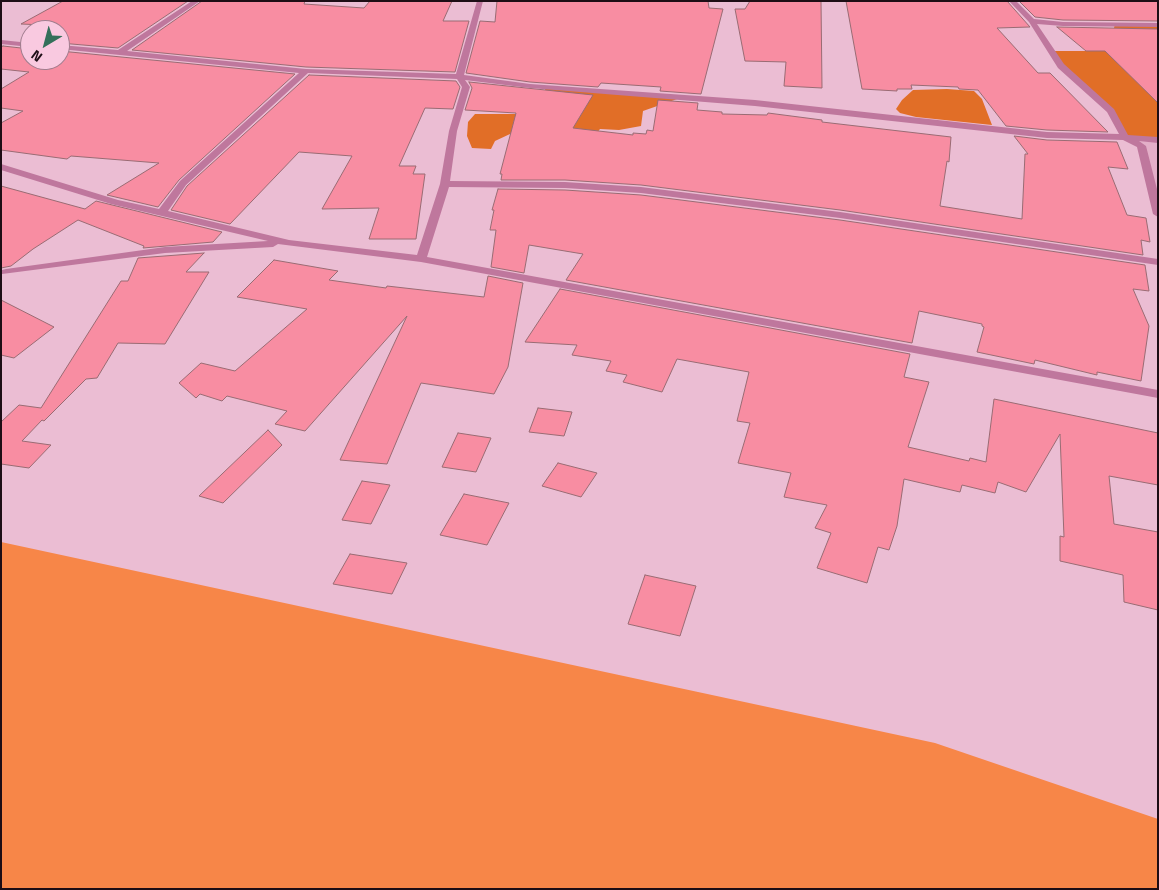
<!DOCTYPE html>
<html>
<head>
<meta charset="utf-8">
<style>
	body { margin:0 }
	#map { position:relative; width:1159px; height:890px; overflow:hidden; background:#ebbdd3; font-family:"Titillium Web",sans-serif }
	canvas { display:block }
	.frame { position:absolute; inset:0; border:2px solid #1d0d15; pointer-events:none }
	.north { position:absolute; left:20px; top:20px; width:50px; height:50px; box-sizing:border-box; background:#f9c9e0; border:1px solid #a17e8f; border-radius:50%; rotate:217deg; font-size:14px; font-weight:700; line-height:20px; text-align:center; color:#1d0d15 }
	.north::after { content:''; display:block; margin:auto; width:18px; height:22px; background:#346f5a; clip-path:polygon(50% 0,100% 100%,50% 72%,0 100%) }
</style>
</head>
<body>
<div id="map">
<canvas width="1159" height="890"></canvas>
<div class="frame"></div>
<div class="north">N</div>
</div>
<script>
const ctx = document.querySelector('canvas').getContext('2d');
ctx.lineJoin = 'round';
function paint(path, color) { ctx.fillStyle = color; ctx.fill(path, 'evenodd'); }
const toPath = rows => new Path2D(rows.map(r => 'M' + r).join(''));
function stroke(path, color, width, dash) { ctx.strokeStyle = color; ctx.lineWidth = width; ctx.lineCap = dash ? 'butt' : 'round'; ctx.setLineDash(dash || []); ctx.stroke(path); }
paint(toPath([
	[1125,137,1158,140,1158,214,1141,146]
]), '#e3afc8');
paint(toPath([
	[1,542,935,743,1158,819,1158,889,1,889]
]), '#f78648');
paint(toPath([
	[1115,24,1158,25,1158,140,1125,137,1111,111,1061,66,1052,51,1111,51,1112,36],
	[546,87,680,98,643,111,641,126,619,130,600,129,589,143,532,134,510,134,495,141,491,149,472,148,467,136,468,122,475,114,529,114,540,104],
	[947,89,974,91,982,99,992,125,916,117,900,113,896,109,902,100,913,90]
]), '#e16e27');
const building = toPath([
	[63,1,188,1,118,48,60,43,60,30,35,30,44,25,21,24,63,1],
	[202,1,305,1,304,4,364,8,370,1,452,1,443,21,469,21,455,72,306,67,132,50,202,1],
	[497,1,708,1,709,8,723,9,701,94,660,91,661,87,601,83,598,87,530,82,466,73,480,21,495,22,497,1],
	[750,1,821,1,822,88,784,86,786,62,745,61,735,9,745,9,750,1],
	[846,1,1007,1,1030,27,997,28,1038,73,1050,73,1108,132,1047,130,1006,126,978,90,959,89,958,87,911,85,912,89,897,89,897,91,862,89,846,1],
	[1019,1,1158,1,1158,21,1063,20,1035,17,1019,1],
	[1057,27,1158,29,1158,103,1105,51,1086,51,1057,27],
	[3,46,30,49,30,60,60,60,60,51,295,74,179,180,158,207,107,195,159,163,71,156,67,159,1,150,1,123,23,111,1,108,1,89,29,72,1,69,1,47,3,46],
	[309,75,456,81,460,87,453,109,425,108,399,166,416,166,413,174,425,174,416,239,369,239,379,208,322,209,352,156,299,152,230,224,171,210,187,186,309,75],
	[469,82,593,95,573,128,633,135,633,133,646,134,647,130,653,131,658,100,698,103,697,110,722,112,722,114,767,115,768,113,822,120,822,122,951,137,949,162,947,161,940,206,1022,219,1025,154,1028,154,1014,136,1047,140,1117,142,1128,169,1108,167,1127,215,1146,218,1150,242,1141,240,1143,255,840,210,641,185,565,180,501,180,502,174,500,174,516,113,465,110,472,88,469,82],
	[1,186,85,209,96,201,222,232,213,242,143,248,144,246,78,220,33,249,11,266,1,268,1,186],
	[498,189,565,190,641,195,840,220,1145,265,1149,291,1133,289,1149,326,1141,381,1097,372,1097,375,1035,360,1034,364,977,352,984,327,982,326,982,324,919,311,912,343,566,280,583,254,529,245,524,273,491,267,496,230,490,230,494,210,492,210,498,189],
	[204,253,186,272,209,272,165,344,118,343,97,378,86,379,44,421,42,420,22,441,51,445,29,468,1,464,1,422,19,405,41,408,121,281,128,281,138,258,204,253],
	[274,260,338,271,329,280,386,288,387,286,484,297,488,276,523,283,508,367,494,394,421,383,387,464,340,460,407,316,305,431,275,424,287,411,227,396,222,401,200,394,196,398,179,383,201,363,235,371,307,309,237,297,274,260],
	[560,289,910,354,904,377,929,382,908,447,969,461,970,458,986,462,994,399,1158,433,1158,485,1109,476,1114,524,1158,532,1158,610,1124,602,1123,575,1060,561,1060,536,1064,537,1060,434,1026,492,998,482,995,493,962,485,960,492,904,479,897,526,889,550,878,547,867,583,817,568,831,533,815,528,827,505,784,497,791,473,738,463,750,423,737,421,749,372,677,359,662,392,623,382,627,375,606,371,611,361,572,355,577,345,525,342,560,289],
	[1,300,54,327,14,358,1,355,1,300],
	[538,408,572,412,564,436,529,432,538,408],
	[268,430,282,445,223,503,199,496,268,430],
	[458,433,491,438,476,472,442,467,458,433],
	[558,463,597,473,581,497,542,486,558,463],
	[362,481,390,485,371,524,342,520,362,481],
	[464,494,509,503,487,545,440,535,464,494],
	[350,554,407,563,392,594,333,584,350,554],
	[645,575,696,586,680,636,628,624,645,575]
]);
paint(building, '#f88da2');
stroke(building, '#996b73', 1);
paint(toPath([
	[192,1,200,1,127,51,306,69,456,74,477,1,483,1,464,75,530,84,755,100,1047,132,1119,134,1107,112,1058,68,1029,22,1009,1,1016,1,1034,19,1063,22,1158,23,1158,27,1063,26,1037,24,1064,64,1114,109,1128,135,1158,137,1158,143,1139,141,1146,146,1158,193,1158,217,1153,214,1137,147,1123,140,1047,138,755,106,530,88,465,80,470,87,457,131,450,181,565,182,641,187,840,212,1158,259,1158,265,840,218,641,193,565,188,449,187,427,257,1158,390,1158,398,421,262,278,244,273,247,165,253,2,274,2,270,6,269,165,247,268,241,111,204,1,170,1,164,118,200,159,209,180,181,299,73,60,49,60,45,118,50,192,1],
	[308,73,457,79,462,87,449,131,440,184,417,255,289,240,168,211,186,185,308,73],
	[1,40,30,43,30,47,1,44,1,40]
]), '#bf779d');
</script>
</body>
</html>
